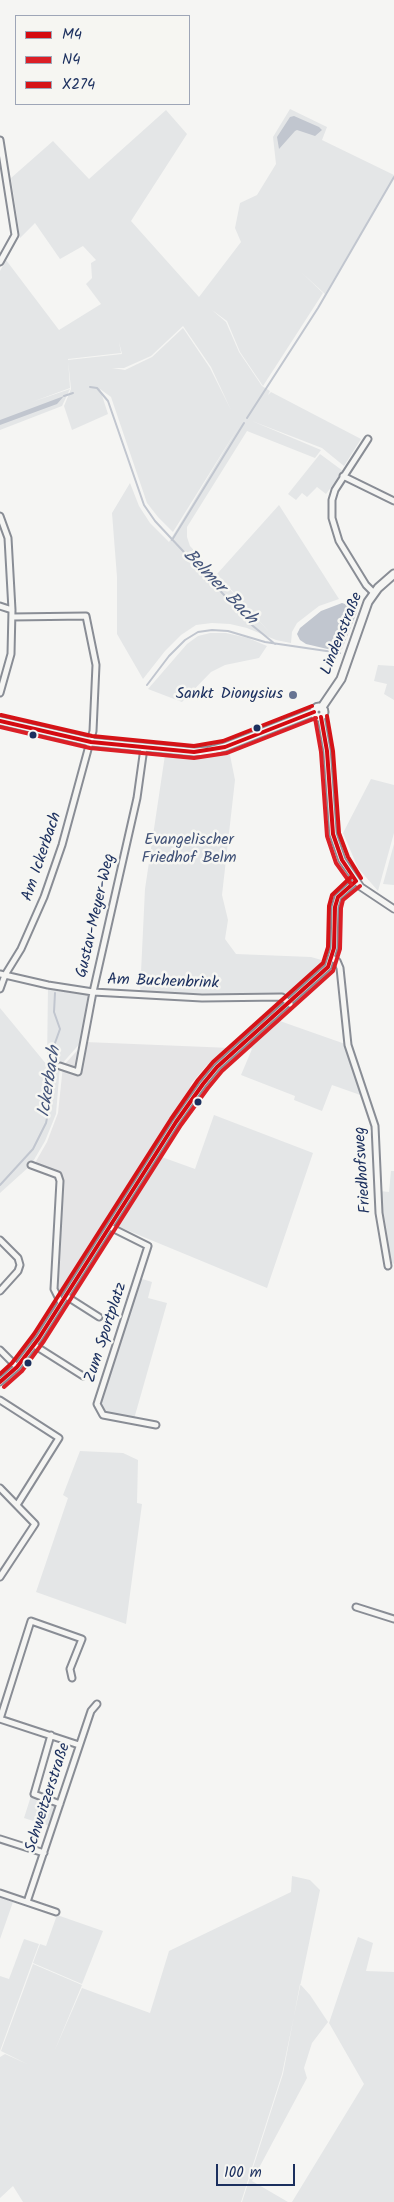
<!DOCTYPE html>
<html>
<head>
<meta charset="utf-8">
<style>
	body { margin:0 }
	#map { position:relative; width:394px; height:2202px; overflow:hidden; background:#f5f5f3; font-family:Kalam,sans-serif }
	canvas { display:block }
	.legend { position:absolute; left:15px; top:15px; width:175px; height:90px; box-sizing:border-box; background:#f6f6f2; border:1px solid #9ea6b7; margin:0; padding:6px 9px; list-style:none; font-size:15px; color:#1b2f5e }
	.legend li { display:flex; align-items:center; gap:10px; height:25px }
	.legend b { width:25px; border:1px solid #9ea6b7 }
	.scale { position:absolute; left:216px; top:2164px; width:79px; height:22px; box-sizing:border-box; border:2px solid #1b2f5e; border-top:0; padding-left:6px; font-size:15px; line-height:18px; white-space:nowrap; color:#1b2f5e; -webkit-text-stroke:4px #f6f6f2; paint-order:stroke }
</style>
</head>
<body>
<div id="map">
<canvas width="394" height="2202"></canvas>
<ul class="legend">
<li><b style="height:6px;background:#d40a11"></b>M4</li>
<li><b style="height:6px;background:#db1f26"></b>N4</li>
<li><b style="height:6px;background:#d51317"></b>X274</li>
</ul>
<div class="scale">100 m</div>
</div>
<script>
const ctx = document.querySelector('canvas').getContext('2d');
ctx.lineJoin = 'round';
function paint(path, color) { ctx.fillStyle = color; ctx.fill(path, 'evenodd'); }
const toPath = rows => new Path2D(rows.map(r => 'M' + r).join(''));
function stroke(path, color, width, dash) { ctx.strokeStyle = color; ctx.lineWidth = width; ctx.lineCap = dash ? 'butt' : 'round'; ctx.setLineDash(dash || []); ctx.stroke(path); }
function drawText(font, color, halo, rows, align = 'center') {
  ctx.font = font + ' Kalam,sans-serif'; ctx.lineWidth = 5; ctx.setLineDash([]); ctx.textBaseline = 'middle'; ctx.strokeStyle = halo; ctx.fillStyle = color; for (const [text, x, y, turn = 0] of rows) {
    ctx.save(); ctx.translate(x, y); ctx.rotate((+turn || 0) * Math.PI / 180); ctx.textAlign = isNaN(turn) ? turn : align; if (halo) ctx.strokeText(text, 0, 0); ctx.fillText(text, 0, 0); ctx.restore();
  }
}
paint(toPath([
	[85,1042,231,1048,214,1064,207,1065,191,1084,188,1096,61,1295,57,1288,64,1181,60,1171,35,1163,47,1142,58,1113,63,1066]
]), '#e5e5e6');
paint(toPath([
	[290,109,327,127,322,140,394,175,394,177,325,294,301,272,323,293,263,386,240,352,227,321,212,310,226,322,239,352,262,386,270,391,268,395,271,392,361,439,344,466,322,448,252,421,321,450,315,458,247,431,187,527,187,537,190,546,272,635,217,574,279,505,339,599,319,606,297,623,292,632,291,643,276,640,247,628,230,624,212,623,196,625,181,635,165,651,143,679,117,634,117,577,112,513,130,483,139,506,150,523,169,542,239,426,173,532,158,517,147,503,111,397,100,389,108,414,72,430,64,406,71,389,68,360,122,354,119,342,121,353,68,359,70,388,32,402,70,389,62,406,0,430,0,271,6,260,59,330,101,304,86,284,92,278,91,263,96,260,83,246,60,259,35,223,20,238,11,178,53,141,89,179,166,110,187,134,131,221,199,297,241,242,235,228,240,203,257,195,276,164,273,137],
	[183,326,211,367,231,410,210,368,183,328,152,357,125,370,112,368,124,368,151,356],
	[320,454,343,471,326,494,317,487,307,497,302,493,296,500,288,494],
	[210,633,226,633,248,638,267,646,259,658,225,665,211,672,182,702,148,689,187,644,198,636],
	[378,665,394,666,394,700,384,694,387,684,374,681],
	[229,750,235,780,222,895,228,920,225,939,236,954,311,957,325,961,318,972,290,996,281,994,140,993,145,889,165,755,202,756],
	[371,779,394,785,394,833,378,891,358,868,343,833],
	[394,844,394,885,383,884],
	[48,985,93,992,83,1040,60,1066,56,1114,45,1141,31,1165,0,1193,0,1008,47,1065],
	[277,1020,348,1045,366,1097,332,1085,322,1111,294,1100,295,1096,241,1075,252,1049,245,1046],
	[214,1115,313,1153,267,1288,117,1226,159,1156,195,1169],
	[391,1171,394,1171,394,1264,390,1262,380,1191,389,1192],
	[139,1278,152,1282,148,1298,167,1303,134,1419,103,1413,99,1402],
	[80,1451,123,1453,138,1460,137,1503,142,1504,126,1624,36,1592,68,1498,63,1495],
	[31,1796,56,1805,49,1826,24,1818],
	[292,1876,310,1880,320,1890,282,2074,241,2202,23,2202,13,2186,0,2198,0,2057,5,2054,27,2064,1,2051,33,1964,82,1985,54,2052,82,1988,150,2013,169,1951,291,1892],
	[0,1897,13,1902,0,1939],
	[57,1915,103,1931,82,1984,33,1963,40,1944,46,1946],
	[358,1937,373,1943,366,1971,394,1972,394,2202,292,2202,364,2084,329,2023],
	[24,1939,39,1944,0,2051,0,1976,9,1979],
	[300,1984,310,1995,328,2022,312,2043,304,2068,307,2078,252,2181,288,2202,242,2202,283,2074]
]), '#e4e6e7');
paint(toPath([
	[294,116,319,127,322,130,315,136,297,130,295,131,279,149,277,137,290,117],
	[64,396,57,404,0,425,0,420],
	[342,603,352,606,357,612,342,649,336,651,306,644,300,640,297,634,300,628,321,611]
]), '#c1c6cf');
stroke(toPath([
	[90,387,97,388,108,401,144,505,155,521,253,626,275,644],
	[64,396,73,393],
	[247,418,318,308,394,177],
	[172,540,244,423],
	[147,685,169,656,185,640,198,632,212,630,228,631,265,642,340,653],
	[0,1185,33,1149,46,1123,52,1094,55,1043,60,1029,54,1012,55,993]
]), '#c1c6cf', 2);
const minor = toPath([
	[0,140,15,235,0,262],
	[368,439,335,490,332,500,332,518,339,541,366,585,374,593],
	[343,476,394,501],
	[0,516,8,538,12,610,11,654,0,693],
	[0,606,12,610],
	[332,958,337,961,340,968,348,1045,375,1126,379,1213,388,1266],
	[0,974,48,985,93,992,202,998,282,997,290,1004],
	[0,989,5,975,21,949,44,897,62,845,93,731,96,665,86,616,12,617],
	[60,1066,78,1072,93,992,137,798,144,748],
	[31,1165,58,1175,60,1181,54,1289,61,1303],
	[110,1227,148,1246,97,1404,103,1415,156,1425],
	[0,1240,18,1258,20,1265,18,1271,0,1291],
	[66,1296,99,1317],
	[34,1345,83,1376],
	[0,1350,17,1367],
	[0,1382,17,1367,39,1338,176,1122,203,1084,217,1067,328,967,334,948,335,907,338,897,356,881],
	[0,1400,59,1438,17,1505],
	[0,1488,35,1524,0,1577],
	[356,1607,394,1619],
	[0,1719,31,1621,82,1639,70,1669,72,1678],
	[0,1719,79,1745],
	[51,1735,34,1794,60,1804],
	[0,1839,44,1853],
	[0,1893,56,1912],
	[27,1902,91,1711,97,1704]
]);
const tertiary = toPath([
	[321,717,327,751,333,834,342,860,361,887,394,909]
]);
const secondary = toPath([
	'314 712a5 5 0 1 1 10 0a5 5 0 1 1-10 0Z',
	[322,707,341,679,368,602,378,588,394,574],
	[0,721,91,742,194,752,209,751,225,747,314,712]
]);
stroke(minor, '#898d95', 9);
stroke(tertiary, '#898d95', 9);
stroke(secondary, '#898d95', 11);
stroke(minor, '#f5f5f3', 5);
stroke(tertiary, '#f5f5f3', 5.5);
stroke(secondary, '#f5f5f3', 7);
stroke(toPath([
	[321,717,327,751,333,834,342,860,356,881],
	[0,721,91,742,194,752,225,747,314,712],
	[0,1382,17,1367,39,1338,176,1122,203,1084,217,1067,328,967,334,948,335,907,338,897,356,881]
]), '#d40a11', 4);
stroke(toPath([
	[315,718,321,752,327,836,336,863,351,884],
	[0,727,90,748,194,758,227,753,316,718],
	[4,1387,22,1371,44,1341,181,1125,208,1088,222,1071,333,971,340,949,341,908,343,900,360,886]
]), '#db1f26', 4);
stroke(toPath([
	[1,715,92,736,194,746,223,741,312,706],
	[327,716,333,751,339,833,348,857,361,878],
	[0,1374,12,1363,34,1334,171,1119,198,1080,213,1062,323,963,328,947,329,906,332,895,352,876]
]), '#d51317', 4);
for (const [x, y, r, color] of [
	[293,695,5,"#677492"],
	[257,728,4.5,"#1b2f5e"],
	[33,735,4.5,"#1b2f5e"],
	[198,1102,4.5,"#1b2f5e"],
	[28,1363,4.5,"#1b2f5e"]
]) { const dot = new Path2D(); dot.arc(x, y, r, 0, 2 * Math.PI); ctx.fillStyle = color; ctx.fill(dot); stroke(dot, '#f6f6f2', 2); }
drawText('16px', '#1b2f5e', '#f6f6f2', [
	["Lindenstraße",343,634,-68],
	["Am Ickerbach",43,857,-71],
	["Gustav-Meyer-Weg",97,916,-77],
	["Am Buchenbrink",163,983,2],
	["Friedhofsweg",364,1170,-94],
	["Zum Sportplatz",107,1333,-72],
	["Schweitzerstraße",49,1798,-72]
]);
drawText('16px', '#1b2f5e', '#f6f6f2', [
	["Sankt Dionysius",283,695]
], 'right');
drawText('16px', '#405177', '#f6f6f2', [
	["Evangelischer",189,841],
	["Friedhof Belm",189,859]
]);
drawText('italic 18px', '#46567b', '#f6f6f2', [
	["Belmer Bach",219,588,46],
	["Ickerbach",51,1082,-81]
]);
</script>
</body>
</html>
